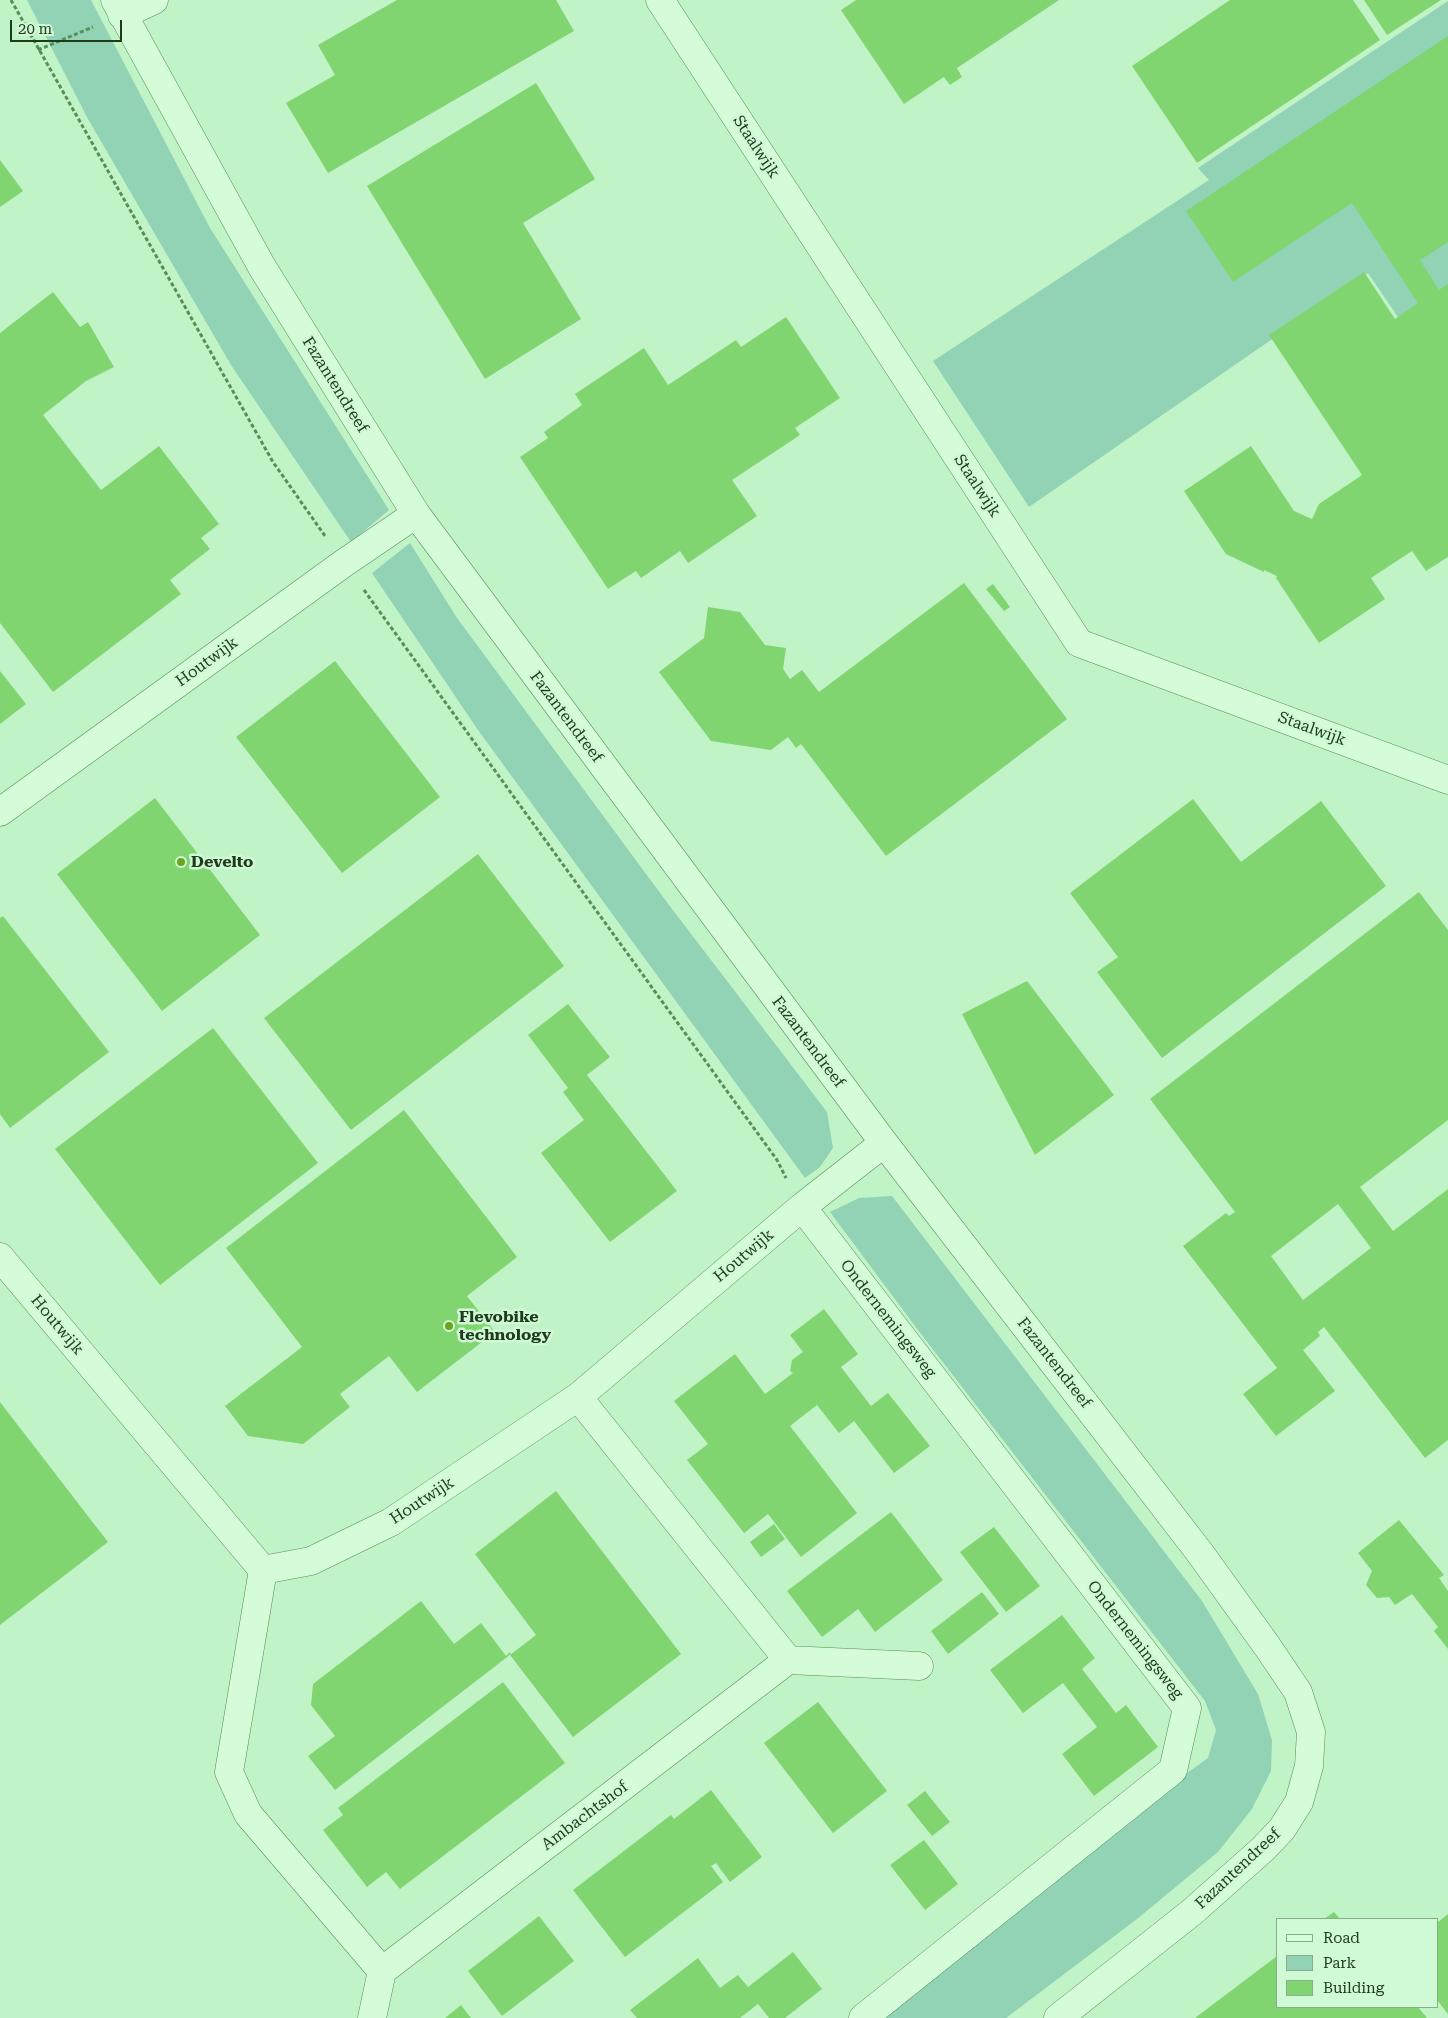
<!DOCTYPE html>
<html>
<head>
<meta charset="utf-8">
<style>
	body { margin:0 }
	#map { position:relative; width:1448px; height:2018px; overflow:hidden; background:#c0f3c6; font-family:"Roboto Serif",serif }
	canvas { display:block }
	.legend { position:absolute; left:1276px; top:1918px; width:162px; height:90px; box-sizing:border-box; background:#d0f9d6; border:1px solid #89ad8c; margin:0; padding:6px 9px; list-style:none; font-size:15px; color:#1e3c1c }
	.legend li { display:flex; align-items:center; gap:10px; height:25px }
	.legend b { width:25px; border:1px solid #89ad8c }
	.scale { position:absolute; left:10px; top:20px; width:112px; height:22px; box-sizing:border-box; border:2px solid #1e3c1c; border-top:0; padding-left:6px; font-size:15px; line-height:18px; white-space:nowrap; color:#1e3c1c; -webkit-text-stroke:4px #d0f9d6; paint-order:stroke }
</style>
</head>
<body>
<div id="map">
<canvas width="1448" height="2018"></canvas>
<ul class="legend">
<li><b style="height:6px;background:#d4fcd9"></b>Road</li>
<li><b style="height:14px;background:#92d2b5"></b>Park</li>
<li><b style="height:14px;background:#81d571"></b>Building</li>
</ul>
<div class="scale">20 m</div>
</div>
<script>
const ctx = document.querySelector('canvas').getContext('2d');
ctx.lineJoin = 'round';
function paint(path, color) { ctx.fillStyle = color; ctx.fill(path, 'evenodd'); }
const toPath = rows => new Path2D(rows.map(r => 'M' + r).join(''));
function stroke(path, color, width, dash) { ctx.strokeStyle = color; ctx.lineWidth = width; ctx.lineCap = dash ? 'butt' : 'round'; ctx.setLineDash(dash || []); ctx.stroke(path); }
function drawText(font, color, halo, rows, align = 'center') {
  ctx.font = font + ' "Roboto Serif",serif'; ctx.lineWidth = 5; ctx.setLineDash([]); ctx.textBaseline = 'middle'; ctx.strokeStyle = halo; ctx.fillStyle = color; for (const [text, x, y, turn = 0] of rows) {
    ctx.save(); ctx.translate(x, y); ctx.rotate((+turn || 0) * Math.PI / 180); ctx.textAlign = isNaN(turn) ? turn : align; if (halo) ctx.strokeText(text, 0, 0); ctx.fillText(text, 0, 0); ctx.restore();
  }
}
paint(toPath([
	[27,0,91,0,210,228,389,510,351,542,231,365,88,119],
	[1448,1,1448,288,1400,320,1368,273,1029,507,933,361,1209,180,1198,168],
	[410,543,457,618,669,905,827,1112,833,1148,820,1167,805,1178,478,730,372,573],
	[892,1196,1202,1601,1258,1694,1272,1740,1271,1771,1252,1809,1218,1852,1137,1919,1006,2018,871,2018,1183,1776,1208,1758,1216,1730,1205,1701,921,1334,830,1212,859,1198]
]), '#92d2b5');
paint(toPath([
	[397,0,556,0,574,31,328,173,286,103,335,75,318,45],
	[856,0,1059,0,957,68,962,77,950,85,944,77,904,104,841,10],
	[1230,0,1353,0,1380,40,1197,163,1132,66],
	[1364,0,1441,0,1387,35],
	[1448,36,1448,242,1420,260,1439,290,1448,284,1448,557,1426,571,1412,551,1371,578,1385,599,1319,643,1276,578,1277,576,1264,570,1264,572,1226,554,1184,491,1251,446,1294,511,1312,519,1319,504,1362,475,1269,335,1364,272,1395,319,1418,303,1352,203,1233,282,1186,211],
	[536,83,595,179,523,223,581,319,485,379,367,186],
	[0,160,23,191,0,207],
	[53,292,80,327,88,322,114,367,86,381,43,415,101,490,159,446,219,524,201,538,210,549,170,580,181,594,53,692,0,623,0,333],
	[786,317,840,398,795,428,800,435,732,480,757,516,688,563,680,551,641,578,636,571,608,589,520,457,548,438,544,432,582,405,575,394,644,348,668,385,736,340,741,347],
	[964,583,1067,719,886,856,801,744,796,748,788,737,771,750,711,741,659,672,704,638,708,607,740,612,765,645,786,648,783,669,790,679,802,670,819,692],
	[993,584,1010,607,1004,611,986,589],
	[335,661,440,797,342,873,236,737],
	[0,671,26,704,0,724],
	[155,798,260,935,162,1011,57,874],
	[1193,799,1241,862,1321,801,1386,886,1162,1058,1097,972,1118,957,1070,893],
	[478,854,564,966,351,1130,264,1018],
	[1419,892,1448,930,1448,1120,1360,1187,1393,1231,1448,1189,1448,1440,1425,1458,1324,1327,1318,1332,1320,1336,1303,1350,1335,1391,1276,1436,1243,1394,1277,1368,1183,1246,1226,1213,1229,1216,1235,1212,1150,1099],
	[1338,1204,1371,1248,1303,1300,1271,1256],
	[3,916,109,1052,10,1128,0,1114,0,918],
	[1027,981,1114,1095,1035,1155,962,1014],
	[568,1004,610,1057,587,1075,677,1191,610,1242,541,1153,584,1120,563,1092,568,1088,528,1035],
	[213,1028,318,1163,160,1285,55,1149],
	[404,1110,517,1257,467,1296,495,1332,417,1392,389,1356,340,1394,350,1407,303,1444,248,1436,225,1406,302,1347,226,1248],
	[824,1309,858,1354,841,1367,871,1406,888,1393,930,1446,894,1473,854,1421,839,1433,817,1405,790,1426,857,1513,801,1557,768,1514,744,1533,687,1460,708,1444,674,1401,735,1354,765,1394,793,1373,790,1371,792,1360,803,1352,790,1335],
	[0,1402,108,1542,0,1625],
	[556,1491,681,1654,573,1737,510,1655,536,1635,475,1554],
	[891,1512,943,1580,875,1632,858,1609,822,1637,787,1591],
	[1399,1520,1444,1575,1439,1578,1448,1591,1448,1649,1434,1631,1438,1627,1412,1594,1395,1605,1389,1597,1377,1598,1366,1585,1372,1571,1358,1553],
	[774,1524,785,1539,761,1557,750,1542],
	[994,1527,1040,1586,1006,1612,960,1552],
	[982,1592,999,1614,948,1654,931,1631],
	[421,1601,454,1644,481,1623,506,1656,510,1652,511,1654,335,1790,308,1756,335,1736,311,1705,313,1684],
	[1062,1615,1095,1658,1082,1669,1116,1713,1126,1705,1158,1747,1094,1796,1062,1754,1097,1727,1063,1683,1023,1713,990,1670],
	[503,1682,565,1763,400,1889,386,1872,367,1887,323,1830,343,1815,338,1808],
	[818,1702,887,1791,833,1833,764,1743],
	[711,1790,762,1857,730,1882,716,1863,711,1866,723,1882,625,1957,573,1890,671,1815,674,1819],
	[925,1791,950,1822,932,1836,907,1805],
	[924,1840,958,1884,925,1910,890,1865],
	[1334,1912,1340,1919,1324,1919],
	[1448,1914,1448,2014,1437,2000,1437,1923],
	[539,1916,574,1961,502,2016,468,1971],
	[793,1952,822,1989,785,2018,769,2018,758,2004,740,2018,637,2018,630,2010,698,1958,720,1988,738,1975,748,1987],
	[1277,1956,1277,2007,1418,2007,1427,2018,1195,2018],
	[461,2005,471,2018,445,2018]
]), '#81d571');
const minor = toPath([
	[115,0,262,267,416,514,884,1143,1200,1553,1267,1646,1298,1692,1311,1732,1309,1766,1299,1802,1282,1829,1263,1849,1192,1912,1058,2018],
	[660,0,1079,643,1448,780],
	[122,15,154,0],
	[0,812,344,563,416,514],
	[802,1207,1187,1708,1173,1770,863,2018],
	[0,1257,263,1570,311,1561,391,1522,578,1397,802,1207,884,1143],
	[578,1397,788,1660,919,1666],
	[263,1570,229,1772,248,1814,382,1971],
	[372,2018,382,1971,788,1660]
]);
stroke(minor, '#588e55', 29);
stroke(toPath([
	[11,0,273,462,325,536],
	[38,50,93,27],
	[364,590,777,1160,786,1178]
]), '#588e55', 3, [4, 2.5]);
stroke(minor, '#d4fcd9', 28);
for (const [x, y, r, color] of [
	[181,862,5,"#6ca41e"],
	[449,1326,5,"#6ca41e"]
]) { const dot = new Path2D(); dot.arc(x, y, r, 0, 2 * Math.PI); ctx.fillStyle = color; ctx.fill(dot); stroke(dot, '#d0f9d6', 2); }
drawText('16px', '#1e3c1c', '#d0f9d6', [
	["Staalwijk",756,147,57],
	["Fazantendreef",335,385,58],
	["Staalwijk",977,486,57],
	["Houtwijk",207,662,-36],
	["Fazantendreef",566,717,53],
	["Staalwijk",1312,729,20],
	["Fazantendreef",808,1042,53],
	["Houtwijk",744,1256,-40],
	["Ondernemingsweg",888,1319,52],
	["Houtwijk",57,1325,50],
	["Fazantendreef",1054,1363,52],
	["Houtwijk",422,1501,-33],
	["Ondernemingsweg",1135,1640,52],
	["Ambachtshof",585,1816,-37],
	["Fazantendreef",1238,1869,-43]
]);
drawText('bold 16px', '#1e3c1c', '#d0f9d6', [
	["Develto",191,862],
	["Flevobike",459,1317],
	["technology",459,1335]
], 'left');
</script>
</body>
</html>
